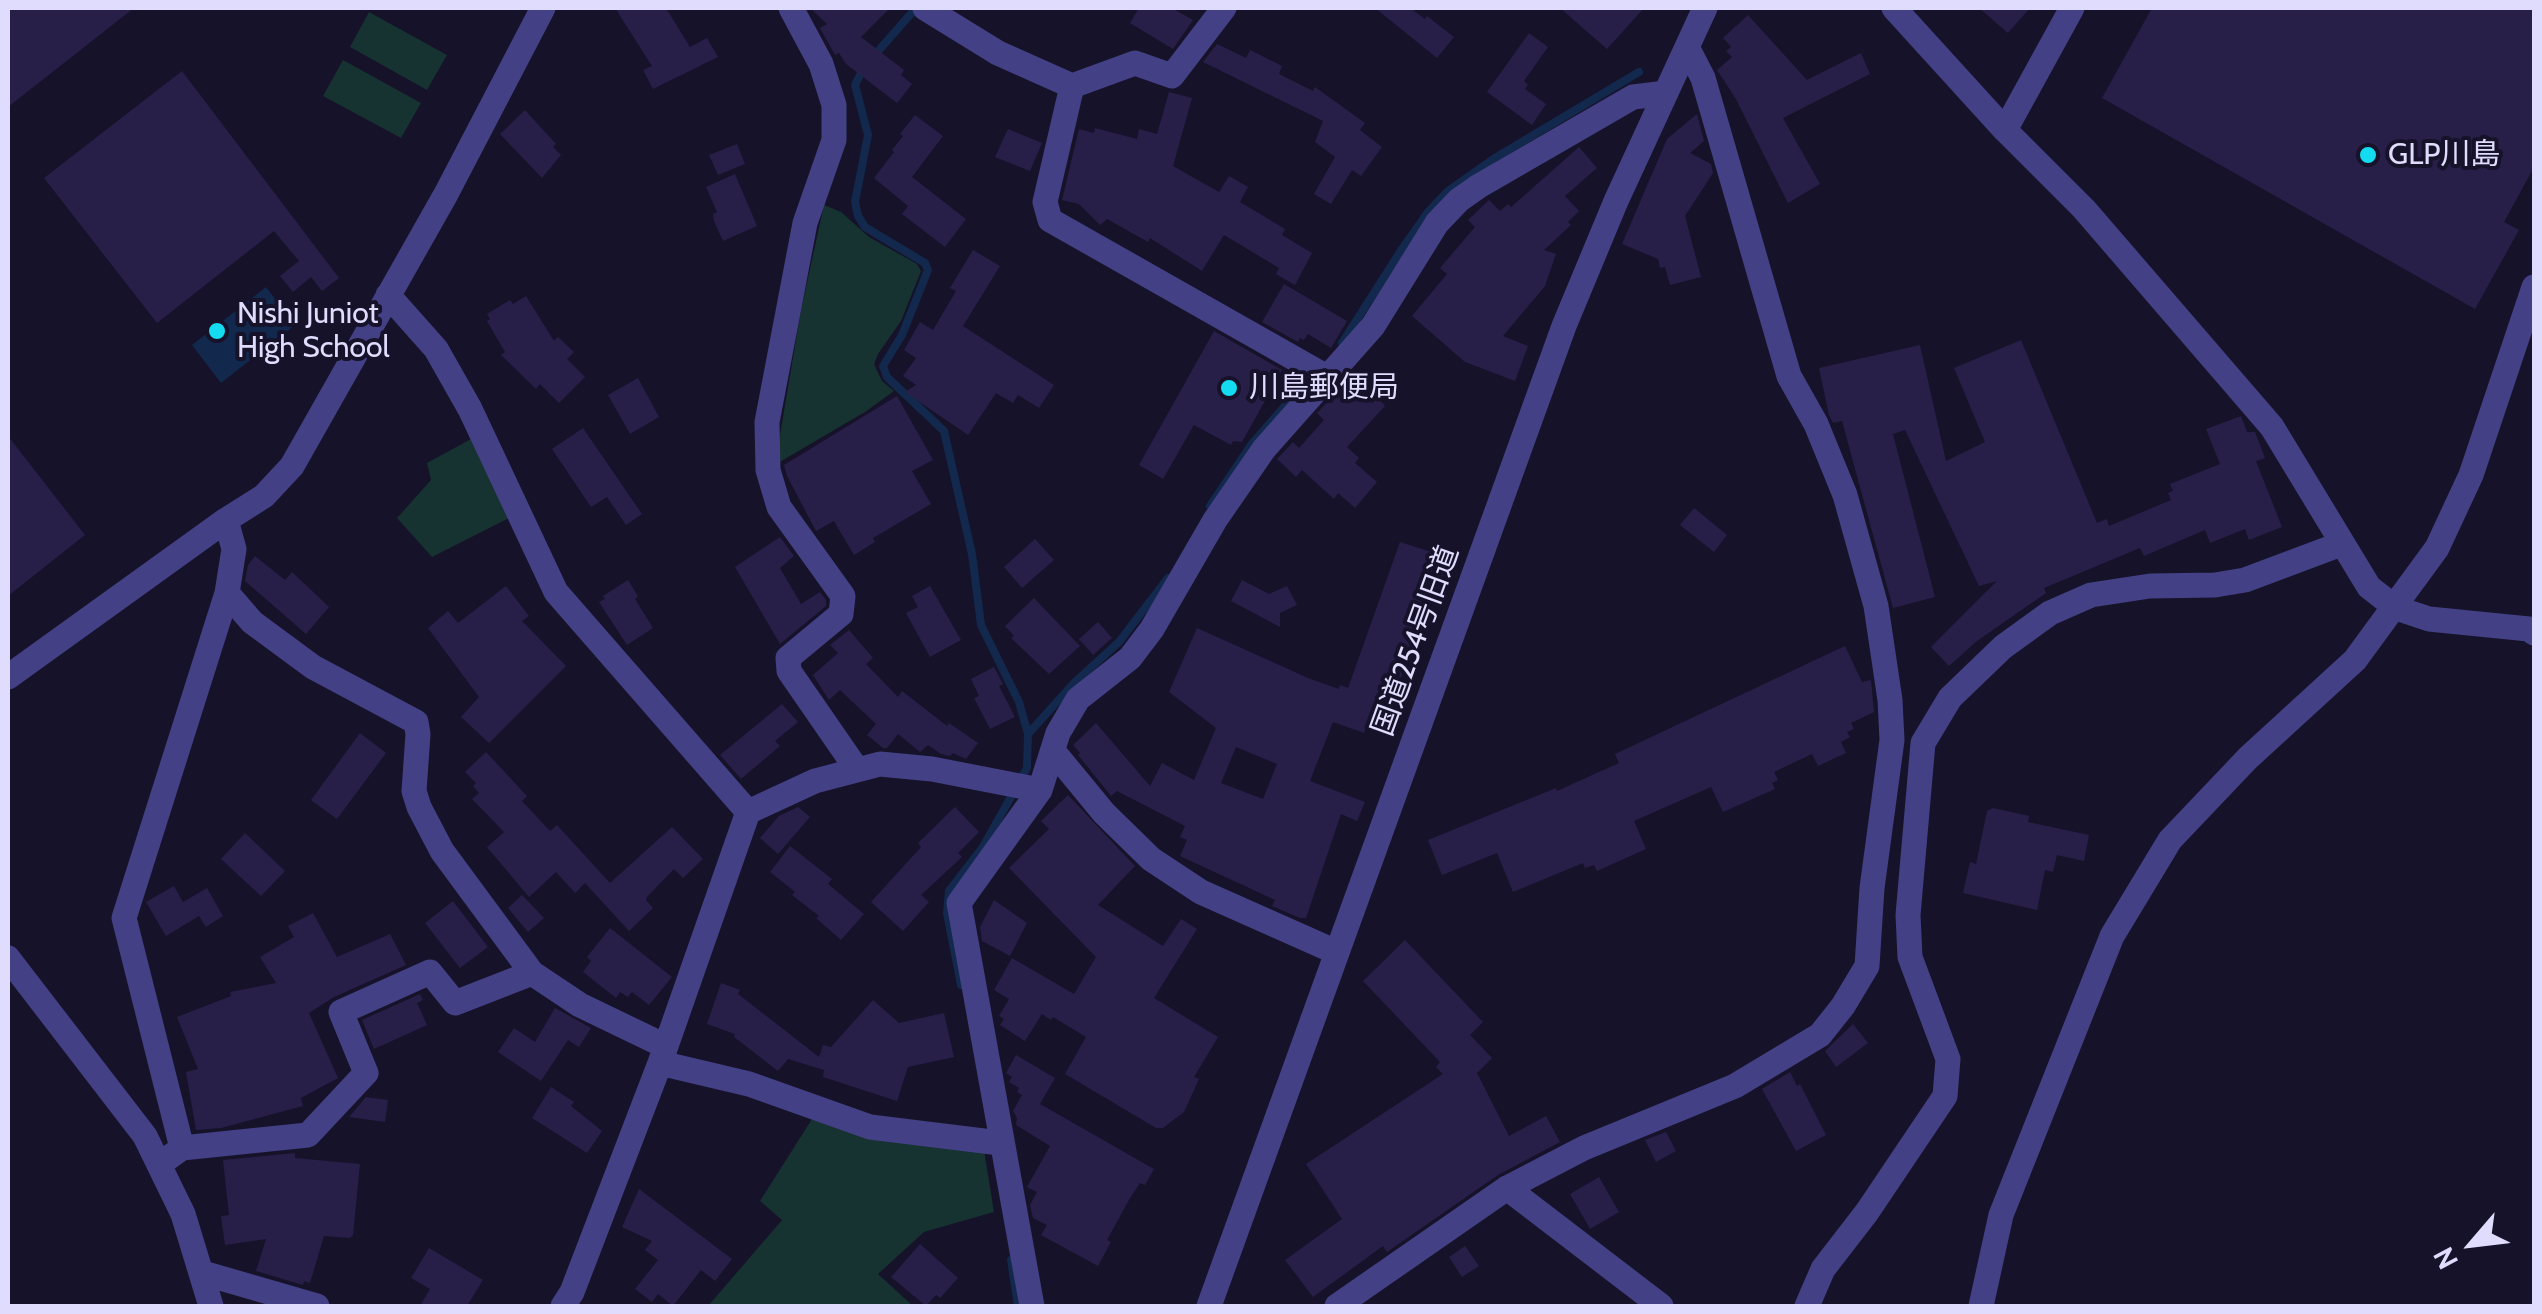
<!DOCTYPE html>
<html>
<head>
<meta charset="utf-8">
<style>
	body { margin:0 }
	#map { position:relative; width:2542px; height:1314px; overflow:hidden; background:#161229; font-family:Cabin,sans-serif }
	canvas { display:block }
	.frame { position:absolute; inset:0; border:10px solid #e0dcfd; pointer-events:none }
	.north { position:absolute; left:2422px; top:1194px; width:100px; height:100px; -webkit-text-stroke:8px #161229; paint-order:stroke; rotate:242deg; font-size:28px; font-weight:700; line-height:40px; text-align:center; color:#e0dcfd }
	.north::after { content:''; display:block; margin:auto; width:35px; height:45px; background:#e0dcfd; clip-path:polygon(50% 0,100% 100%,50% 72%,0 100%) }
</style>
</head>
<body>
<div id="map">
<canvas width="2542" height="1314"></canvas>
<div class="frame"></div>
<div class="north">N</div>
</div>
<script>
const ctx = document.querySelector('canvas').getContext('2d');
ctx.lineJoin = 'round';
function paint(path, color) { ctx.fillStyle = color; ctx.fill(path, 'evenodd'); }
const toPath = rows => new Path2D(rows.map(r => 'M' + r).join(''));
function stroke(path, color, width, dash) { ctx.strokeStyle = color; ctx.lineWidth = width; ctx.lineCap = dash ? 'butt' : 'round'; ctx.setLineDash(dash || []); ctx.stroke(path); }
function drawText(font, color, halo, rows, align = 'center') {
  ctx.font = font + ' Cabin,"Noto Sans JP",sans-serif'; ctx.lineWidth = 8; ctx.setLineDash([]); ctx.textBaseline = 'middle'; ctx.strokeStyle = halo; ctx.fillStyle = color; for (const [text, x, y, turn = 0] of rows) {
    ctx.save(); ctx.translate(x, y); ctx.rotate((+turn || 0) * Math.PI / 180); ctx.textAlign = isNaN(turn) ? turn : align; if (halo) ctx.strokeText(text, 0, 0); ctx.fillText(text, 0, 0); ctx.restore();
  }
}
paint(toPath([
	[369,12,447,55,427,90,350,47],
	[343,60,421,103,401,138,323,96],
	[824,205,841,212,869,237,917,264,921,271,901,321,878,354,874,364,882,381,894,391,865,412,778,463,777,453,801,310],
	[471,439,509,518,432,557,397,518,431,480,427,463],
	[812,1119,984,1150,994,1212,924,1232,878,1274,913,1306,708,1306,782,1220,760,1201]
]), '#163231');
paint(toPath([
	[266,287,295,325,221,383,192,345]
]), '#12294d');
stroke(toPath([
	[873,57,916,8],
	[864,67,855,85,868,135,855,202,858,216,865,227,925,263,928,270,902,335,883,366,887,377,944,431,972,554,981,625,1019,702,1028,734],
	[1342,343,1402,249,1428,212,1448,191,1495,158,1639,72],
	[1210,506,1251,445,1312,375],
	[961,985,947,913,949,891,983,847,1027,768,1028,734,1075,682,1119,642,1168,578],
	[1011,1260,1018,1306]
]), '#12294d', 8);
paint(toPath([
	[8,8,134,8,8,107],
	[615,8,666,8,690,47,707,38,718,57,653,89,643,70,652,66],
	[810,8,890,8,861,37,904,70,901,75,912,84,897,103,846,64,839,53,835,55,820,28,827,24],
	[1139,8,1172,8,1193,20,1173,49,1130,23],
	[1375,8,1410,8,1425,19,1427,16,1454,37,1437,58],
	[1560,8,1644,8,1607,49],
	[1979,8,2030,8,2008,33],
	[2152,8,2534,8,2534,167,2504,222,2519,230,2475,309,2102,98],
	[1748,15,1807,80,1861,53,1870,74,1783,118,1820,184,1788,203,1736,99,1717,70,1732,57,1726,51,1731,47,1723,38],
	[1529,33,1548,47,1524,81,1528,85,1525,89,1546,104,1532,125,1487,92],
	[1217,44,1246,58,1250,50,1282,66,1279,74,1313,91,1315,87,1365,123,1360,130,1382,147,1361,176,1352,170,1331,204,1314,194,1335,157,1315,142,1323,121,1203,62],
	[182,71,339,278,322,291,311,277,293,292,280,276,299,261,274,231,157,323,44,178],
	[1169,92,1192,98,1173,166,1219,192,1229,176,1248,187,1240,202,1285,229,1282,235,1312,253,1295,285,1276,274,1279,268,1224,235,1202,271,1150,238,1148,242,1107,219,1100,225,1079,204,1062,200,1079,129,1094,133,1095,128,1137,139,1139,129,1157,134],
	[525,110,556,144,553,147,561,155,542,178,500,134],
	[1697,114,1704,141,1690,153,1711,164,1713,173,1685,216,1701,277,1670,285,1665,267,1660,268,1658,259,1622,244,1667,139],
	[915,115,943,136,912,177,966,219,945,247,902,214,908,206,874,178,894,152,892,150,903,136,900,134],
	[1008,129,1042,143,1030,171,995,157],
	[737,144,745,164,718,175,709,155],
	[1579,147,1597,168,1565,196,1579,211,1568,222,1571,225,1544,250,1556,254,1545,286,1503,336,1528,346,1515,381,1465,362,1412,316,1447,274,1440,268,1475,227,1468,220,1489,200,1500,211,1508,204,1511,207],
	[735,174,757,226,723,241,714,221,713,214,717,212,706,187],
	[973,250,1000,266,963,326,1054,385,1039,408,1018,395,1013,403,996,393,968,435,905,392,916,385,903,376,916,358,904,350,920,322,933,330,956,291,950,288],
	[1284,284,1347,321,1331,348,1308,334,1304,340,1300,338,1298,342,1262,322],
	[526,296,554,341,558,337,574,352,567,359,585,377,559,403,540,384,536,389,501,355,505,352,487,321,490,319,487,314,510,300,513,304],
	[1214,331,1282,370,1242,442,1233,441,1231,445,1194,425,1163,479,1139,465],
	[2021,340,2097,523,2107,519,2109,526,2171,500,2168,493,2173,491,2170,484,2220,464,2206,429,2241,416,2247,432,2255,432,2265,458,2256,461,2282,527,2249,540,2245,529,2210,543,2205,530,2144,556,2140,548,2044,588,2046,593,1977,641,1949,666,1931,647,1997,581,1979,586,1905,430,1893,434,1935,597,1893,608,1842,421,1833,423,1829,415,1819,368,1920,345,1946,461,1985,442,1954,368],
	[1352,376,1357,381,1360,377,1385,406,1347,447,1359,458,1355,463,1377,482,1355,508,1338,493,1334,499,1302,470,1296,477,1277,459,1293,442,1299,448,1324,420,1317,413],
	[638,378,659,417,630,434,608,395],
	[897,396,933,460,912,471,931,504,873,538,875,542,854,555,834,521,816,531,787,476,784,465],
	[583,428,642,514,626,525,607,497,591,507,552,449],
	[8,436,85,535,8,596],
	[1694,508,1727,535,1714,552,1680,525],
	[780,537,794,556,780,568,801,604,820,592,826,600,826,606,780,644,735,567],
	[1035,539,1054,560,1022,588,1004,567],
	[1400,542,1444,556,1439,571,1444,573,1438,591,1432,588,1394,698,1378,692,1364,733,1333,722,1310,781,1365,802,1357,821,1341,814,1306,918,1300,918,1272,906,1275,900,1180,856,1187,840,1180,837,1185,826,1117,791,1111,796,1078,755,1080,753,1073,745,1096,723,1150,786,1162,763,1194,780,1216,728,1169,692,1197,628,1308,678,1339,689,1340,685,1348,688],
	[1236,747,1277,764,1263,799,1221,783],
	[255,556,285,580,292,572,329,607,306,634,245,581,248,565],
	[628,580,638,596,635,599,653,628,627,645,599,602,605,599,603,596],
	[1242,580,1269,594,1287,586,1297,605,1280,613,1280,627,1231,601],
	[506,586,529,616,522,621,566,666,489,743,461,717,479,697,428,628,448,611,458,623],
	[930,586,961,640,930,657,906,613,918,607,912,596],
	[1034,598,1080,646,1049,674,1011,638,1014,636,1005,626],
	[1098,622,1112,638,1093,655,1079,639],
	[849,630,873,658,866,664,898,697,902,691,947,726,949,723,978,743,966,759,953,753,950,756,941,754,928,745,920,752,898,734,887,748,883,748,867,735,876,724,840,690,829,700,813,675,838,653,830,645],
	[1845,646,1862,682,1871,680,1874,712,1851,723,1854,729,1847,732,1850,737,1841,742,1846,753,1818,766,1812,754,1774,772,1778,780,1772,783,1775,789,1723,812,1711,787,1634,821,1646,849,1597,871,1594,865,1585,868,1583,863,1513,892,1497,853,1442,875,1428,840,1556,788,1557,791,1619,763,1615,754],
	[994,667,1003,684,999,686,1015,717,990,729,974,698,979,696,971,679],
	[782,704,798,722,775,741,780,746,741,779,720,755],
	[360,733,386,753,337,819,311,800],
	[486,752,527,796,522,801,550,831,557,825,610,883,672,827,703,859,683,878,674,869,647,897,646,900,653,908,629,931,585,883,575,893,556,872,529,897,487,847,504,832,472,799,479,793,473,786,476,783,465,772],
	[1068,795,1135,866,1098,905,1163,946,1181,919,1197,929,1154,998,1218,1037,1194,1077,1199,1079,1184,1112,1163,1128,1156,1128,1065,1074,1086,1037,1053,1017,1051,1020,1042,1014,1025,1041,1000,1025,1004,1019,999,1016,1009,999,994,990,1012,958,1074,994,1096,957,1009,868,1049,829,1041,821],
	[798,807,810,817,778,854,760,838,779,816],
	[955,807,979,832,958,853,962,857,921,895,929,902,903,931,871,902,921,847,918,843],
	[1993,808,2029,816,2028,822,2089,835,2084,861,2057,855,2053,872,2045,870,2037,910,1963,893,1970,862,1976,864,1987,811],
	[245,833,285,871,261,896,221,859],
	[790,846,832,879,828,884,864,914,841,940,816,918,819,916,792,895,795,892,770,872],
	[174,886,183,902,207,888,223,916,206,927,199,916,166,936,146,902],
	[522,895,544,918,528,932,508,908],
	[994,900,1027,923,1010,956,982,941,980,927],
	[453,901,488,947,460,968,425,923],
	[313,913,337,957,390,934,406,965,334,997,309,1013,338,1078,301,1098,303,1106,221,1128,196,1130,186,1072,198,1069,177,1017,231,996,230,992,276,983,260,957,294,937,288,926],
	[610,928,672,977,649,1005,632,992,628,997,620,992,616,998,583,972,591,961,587,957],
	[1405,940,1483,1022,1470,1035,1492,1058,1477,1073,1509,1136,1546,1116,1560,1142,1498,1175,1387,1252,1383,1246,1313,1297,1285,1260,1342,1219,1306,1164,1443,1074,1436,1067,1440,1062,1363,981],
	[721,983,740,990,738,994,819,1057,823,1045,831,1047,873,1000,899,1023,944,1013,954,1057,908,1067,897,1101,823,1077,824,1070,788,1059,778,1071,734,1037,735,1034,707,1024],
	[420,994,423,1000,417,1003,427,1025,374,1049,362,1020],
	[555,1008,591,1028,579,1047,568,1040,541,1081,498,1052,514,1028,535,1042],
	[1853,1024,1868,1043,1836,1067,1825,1051],
	[1016,1055,1055,1078,1040,1104,1154,1169,1145,1185,1140,1183,1130,1198,1107,1240,1111,1242,1098,1266,1041,1235,1047,1225,1033,1218,1030,1205,1037,1192,1027,1187,1050,1146,1016,1125,1017,1118,1013,1111,1022,1095,1017,1092,1019,1088,1009,1082,1012,1077,1006,1073],
	[1790,1072,1797,1086,1800,1084,1826,1135,1796,1151,1762,1089],
	[551,1087,574,1102,571,1106,602,1131,587,1153,532,1118],
	[366,1097,388,1100,385,1122,349,1117],
	[1666,1132,1676,1151,1656,1162,1645,1140],
	[295,1153,295,1158,360,1164,353,1235,350,1238,324,1236,310,1283,304,1281,303,1285,256,1271,266,1239,225,1245,221,1216,229,1215,223,1160],
	[1599,1177,1619,1212,1590,1229,1570,1194],
	[639,1189,732,1259,715,1281,701,1270,673,1306,658,1294,652,1302,635,1289,658,1260,645,1250,652,1241,622,1227],
	[920,1244,958,1278,940,1298,936,1295,926,1306,891,1277],
	[1465,1246,1479,1266,1462,1277,1449,1257],
	[429,1248,483,1280,467,1306,420,1306,430,1289,411,1278]
]), '#281f49');
stroke(toPath([
	[791,8,821,64,834,105,834,140,805,223,767,422,768,470,779,507,843,596,841,614,788,658,789,671,856,768],
	[925,8,998,53,1072,86,1135,63,1172,76,1224,8],
	[1894,8,2005,130,2084,209,2272,427,2369,587,2396,608,2429,619,2529,629,2534,633],
	[1072,86,1045,202,1050,220,1327,377],
	[2005,130,2072,8],
	[388,295,436,349,470,409,556,592,748,812],
	[227,593,252,622,313,667,416,722,418,734,414,791,419,807,442,851,532,973,580,1005,665,1046],
	[8,677,226,520,264,496,292,466,446,194,543,8],
	[1053,751,1104,813,1151,859,1201,892,1336,952],
	[8,958,145,1136,183,1214,211,1306],
	[660,1063,749,1084,870,1127,1000,1143],
	[182,1148,308,1135,366,1073,341,1012,430,972,455,1003,532,973],
	[160,1164,182,1148,124,918,227,593,234,549,226,520],
	[1507,1188,1661,1306],
	[203,1273,317,1306],
	[563,1306,572,1292,660,1063,748,812,815,781,880,764,932,769,1040,790],
	[1032,1306,959,903,1040,790,1058,733,1078,699,1130,658,1152,629,1215,520,1264,449,1373,326,1437,223,1459,200,1479,186,1633,97,1666,93],
	[1209,1306,1564,326,1616,201,1705,8],
	[1337,1306,1507,1188,1584,1148,1735,1086,1820,1035,1843,1006,1867,966,1872,888,1892,740,1890,700,1876,606,1845,495,1816,424,1789,376,1703,78,1687,47],
	[1807,1306,1823,1269,1867,1212,1945,1096,1948,1059,1910,957,1908,915,1923,743,1950,698,2003,647,2050,613,2091,595,2150,586,2215,585,2245,580,2341,544],
	[1981,1306,2001,1215,2112,936,2170,840,2248,758,2355,660,2437,548,2471,475,2534,287]
]), '#434085', 25);
for (const [x, y, r, color] of [
	[2368,155,10,"#15dbf0"],
	[217,331,10,"#15dbf0"],
	[1229,388,10,"#15dbf0"]
]) { const dot = new Path2D(); dot.arc(x, y, r, 0, 2 * Math.PI); ctx.fillStyle = color; ctx.fill(dot); stroke(dot, '#161229', 4); }
drawText('30px', '#e0dcfd', '#161229', [
	["GLP川島",2388,155],
	["Nishi Juniot",237,314],
	["High School",237,348],
	["川島郵便局",1249,388]
], 'left');
drawText('30px', '#e0dcfd', '#161229', [
	["国道254号旧道",1416,641,-70]
]);
</script>
</body>
</html>
